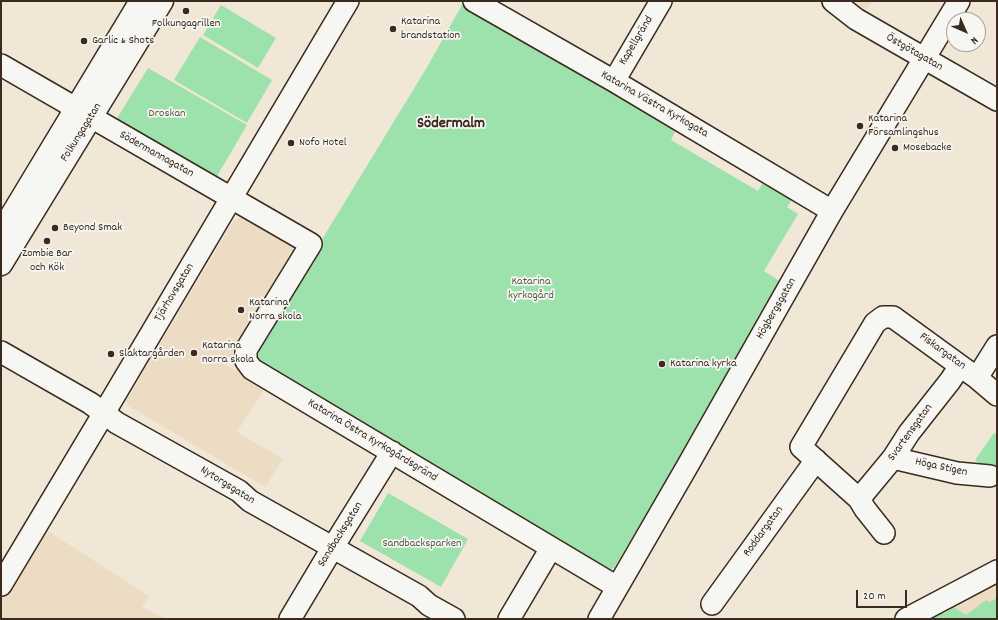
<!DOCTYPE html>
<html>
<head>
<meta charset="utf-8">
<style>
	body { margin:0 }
	#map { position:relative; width:998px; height:620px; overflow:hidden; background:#f1e7d7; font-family:Dekko,sans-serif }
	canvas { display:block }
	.frame { position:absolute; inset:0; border:2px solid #3b2a1e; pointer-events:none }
	.north { position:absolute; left:946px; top:12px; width:40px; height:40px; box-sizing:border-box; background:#f6f6f2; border:1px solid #aba49d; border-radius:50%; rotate:135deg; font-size:11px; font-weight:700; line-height:16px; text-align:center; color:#3b2a1e }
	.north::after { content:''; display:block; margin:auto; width:14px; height:18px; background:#3b2a1e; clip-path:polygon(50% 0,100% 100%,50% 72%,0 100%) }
	.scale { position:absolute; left:856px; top:590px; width:51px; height:18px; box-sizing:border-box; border:2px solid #3b2a1e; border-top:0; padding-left:5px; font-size:12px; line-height:14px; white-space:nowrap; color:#3b2a1e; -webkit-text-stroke:3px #f6f6f2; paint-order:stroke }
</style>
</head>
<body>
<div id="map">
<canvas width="998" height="620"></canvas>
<div class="frame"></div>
<div class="north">N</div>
<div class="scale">20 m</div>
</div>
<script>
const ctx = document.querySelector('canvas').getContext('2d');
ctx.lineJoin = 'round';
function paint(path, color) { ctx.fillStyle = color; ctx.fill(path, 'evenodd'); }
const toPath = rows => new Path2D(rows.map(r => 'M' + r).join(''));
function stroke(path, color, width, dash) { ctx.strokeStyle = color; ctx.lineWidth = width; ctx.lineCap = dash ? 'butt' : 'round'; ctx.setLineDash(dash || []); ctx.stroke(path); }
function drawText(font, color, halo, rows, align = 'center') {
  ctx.font = font + ' Dekko,sans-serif'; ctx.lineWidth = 3.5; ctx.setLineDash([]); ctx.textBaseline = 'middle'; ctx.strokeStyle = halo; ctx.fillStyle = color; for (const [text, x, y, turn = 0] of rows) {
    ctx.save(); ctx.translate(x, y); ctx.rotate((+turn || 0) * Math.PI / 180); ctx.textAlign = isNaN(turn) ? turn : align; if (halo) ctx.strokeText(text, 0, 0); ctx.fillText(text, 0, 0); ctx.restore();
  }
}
paint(toPath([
	[835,1,872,1,860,19],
	[242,217,296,249,227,365,265,389,237,432,283,459,265,487,127,405,126,401,234,220],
	[37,524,149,596,142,607,167,619,1,619,1,565],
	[997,567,997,619,902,619]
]), '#eddcc4');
paint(toPath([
	[463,3,676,130,671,140,758,191,764,181,793,198,787,207,798,214,764,271,781,282,703,419,614,568,608,570,255,361,252,354,426,69],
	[221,5,276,38,258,68,203,35],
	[200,37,272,80,247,123,174,80],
	[148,68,247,125,216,178,116,120],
	[994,433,997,435,997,479,995,477,975,460],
	[388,493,468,539,441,587,360,541],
	[997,598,997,619,927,619,936,614,945,613,954,607,966,615,986,600,989,602]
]), '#9de1ac');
const minor = toPath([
	[474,1,614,81,832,211],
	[833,1,856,19,882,34,997,100],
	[1,65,311,244,246,350,246,361,252,369,617,587],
	[614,81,661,1],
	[1,352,90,403,117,423,239,491,250,501,419,596,429,605,454,619],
	[977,378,997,346],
	[893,458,957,473,990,476],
	[859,499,893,458,909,433,950,381,960,366],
	[884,533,865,509,859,499,801,447,875,323,883,317,893,317,977,378,997,395],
	[1,585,104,413,348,1],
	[712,604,816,460],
	[290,619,333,547,392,452],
	[509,619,551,548],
	[599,619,688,465,832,211,959,1],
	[906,619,997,571]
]);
const tertiary = toPath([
	[1,233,141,1],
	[1,264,162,1]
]);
stroke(minor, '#3b2a1e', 24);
stroke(tertiary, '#3b2a1e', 25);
stroke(minor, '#f6f6f2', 21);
stroke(tertiary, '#f6f6f2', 22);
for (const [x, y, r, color] of [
	[186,11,4,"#3b2a1e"],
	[393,29,4,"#3b2a1e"],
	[84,41,4,"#3b2a1e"],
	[860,126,4,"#3b2a1e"],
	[291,143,4,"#3b2a1e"],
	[895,148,4,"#3b2a1e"],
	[55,228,4,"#3b2a1e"],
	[47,241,4,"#3b2a1e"],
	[241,310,4,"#3b2a1e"],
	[194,353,4,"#3b2a1e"],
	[111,354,4,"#3b2a1e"],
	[662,364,4,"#3b2a1e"]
]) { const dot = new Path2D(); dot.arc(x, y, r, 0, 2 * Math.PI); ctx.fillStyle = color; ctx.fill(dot); stroke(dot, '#f6f6f2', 1.5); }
drawText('12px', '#3b2a1e', '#f6f6f2', [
	["Katarina",401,22],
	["brandstation",401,36],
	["Folkungagrillen",186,24,"center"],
	["Garlic & Shots",92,41],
	["Katarina",868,119],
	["Församlingshus",868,133],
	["Nofo Hotel",299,143],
	["Mosebacke",903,148],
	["Beyond Smak",63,228],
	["Zombie Bar",47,254,"center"],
	["och Kök",47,268,"center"],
	["Katarina",249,303],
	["Norra skola",249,317],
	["Katarina",202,346],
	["norra skola",202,360],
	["Slaktargården",119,354],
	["Katarina kyrka",670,364]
], 'left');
drawText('12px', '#3b2a1e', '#f6f6f2', [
	["Kapellgränd",637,41,-59],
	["Östgötagatan",914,53,30],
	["Katarina Västra Kyrkogata",654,105,30],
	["Folkungagatan",82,133,-58],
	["Södermannagatan",156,155,29],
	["Tjärhovsgatan",175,293,-59],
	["Högbergsgatan",777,309,-60],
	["Fiskargatan",942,352,36],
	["Svartensgatan",911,433,-54],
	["Katarina Östra Kyrkogårdsgränd",372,441,31],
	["Höga Stigen",941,468,12],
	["Nytorgsgatan",227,486,32],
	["Roddargatan",764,532,-54],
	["Sandbacksgatan",341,535,-58]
]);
drawText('12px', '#545842', '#f6f6f2', [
	["Droskan",167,114],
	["Katarina",531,282],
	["kyrkogård",531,296],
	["Sandbacksparken",422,544]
]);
drawText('bold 16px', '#3b2a1e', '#f6f6f2', [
	["Södermalm",451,125]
]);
</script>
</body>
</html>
